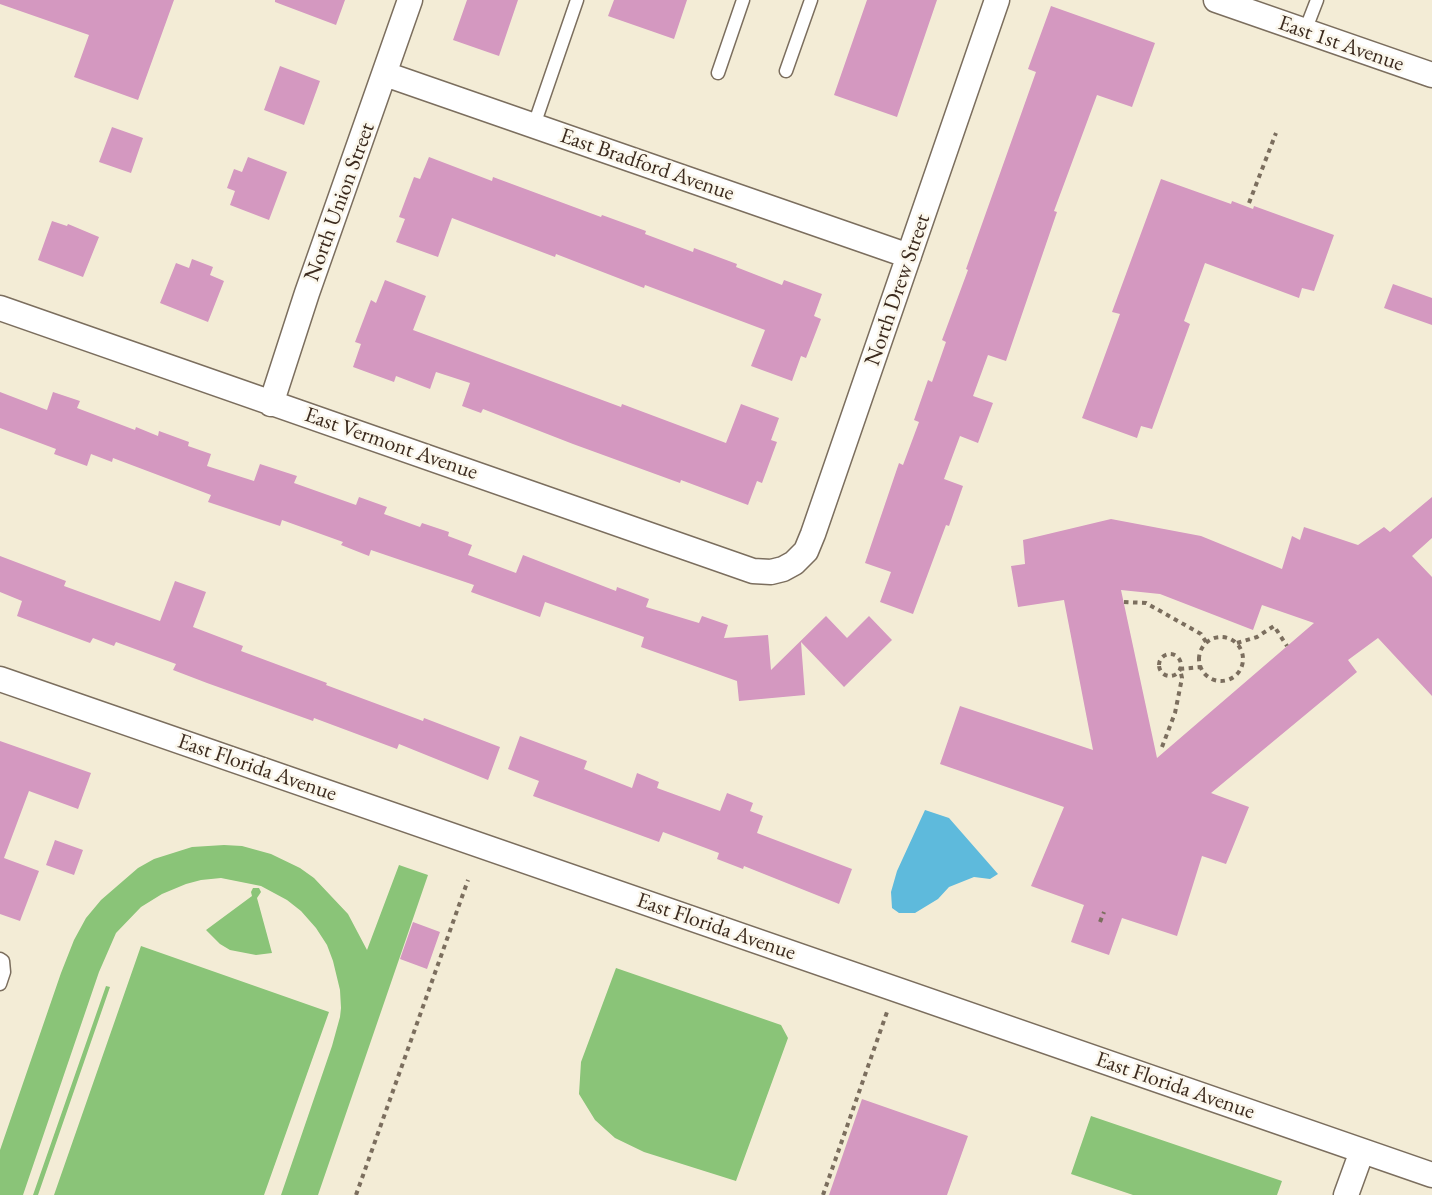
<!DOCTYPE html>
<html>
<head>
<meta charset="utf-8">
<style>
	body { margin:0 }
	canvas { display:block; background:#f3ecd6 }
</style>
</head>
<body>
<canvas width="1432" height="1195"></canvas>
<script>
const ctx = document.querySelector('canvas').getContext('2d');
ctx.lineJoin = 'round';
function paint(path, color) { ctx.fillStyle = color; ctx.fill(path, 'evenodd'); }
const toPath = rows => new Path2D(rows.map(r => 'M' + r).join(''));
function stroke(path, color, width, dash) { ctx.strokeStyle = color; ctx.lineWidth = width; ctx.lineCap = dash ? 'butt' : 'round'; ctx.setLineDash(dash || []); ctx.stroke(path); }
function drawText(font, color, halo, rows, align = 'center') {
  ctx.font = font + ' "EB Garamond",serif'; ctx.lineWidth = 5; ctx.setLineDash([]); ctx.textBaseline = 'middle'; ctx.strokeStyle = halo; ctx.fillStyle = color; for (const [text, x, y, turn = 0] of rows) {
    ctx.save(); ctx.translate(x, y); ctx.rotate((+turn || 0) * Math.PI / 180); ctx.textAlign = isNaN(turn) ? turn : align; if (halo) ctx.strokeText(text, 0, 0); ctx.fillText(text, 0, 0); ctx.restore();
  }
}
paint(toPath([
	[224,845,242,846,271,854,300,868,314,878,348,914,367,950,399,865,428,875,318,1195,281,1195,332,1046,340,1017,341,1008,340,990,333,961,327,945,316,928,301,911,287,900,261,886,221,878,201,880,186,884,162,894,141,907,116,933,99,972,23,1195,0,1195,0,1150,61,973,74,940,86,918,101,900,138,868,154,859,192,847],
	[253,888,259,888,261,892,257,898,272,953,256,955,230,950,220,944,206,930,252,896,251,892],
	[141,946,329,1012,264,1195,54,1195],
	[616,968,781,1025,788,1038,736,1181,644,1152,615,1138,595,1120,579,1094,581,1062],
	[106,986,110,987,38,1195,33,1195],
	[1091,1116,1282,1181,1277,1195,1133,1195,1071,1174]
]), '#8ac478');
paint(toPath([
	[925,810,949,818,998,874,990,879,974,877,949,887,938,899,915,913,899,913,892,908,891,892,897,871]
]), '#5ebadc');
paint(toPath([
	[0,0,174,0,138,100,74,77,89,35,0,4],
	[275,0,345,0,336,25,275,2],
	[467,0,518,0,499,56,453,40],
	[614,0,687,0,674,39,608,16],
	[867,0,937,0,897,117,834,95],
	[1051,6,1155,43,1132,107,1097,95,1054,211,1057,212,1006,361,988,355,973,396,993,403,978,443,960,436,944,479,963,486,949,526,946,525,913,614,880,602,891,572,865,563,899,463,903,465,919,422,914,420,928,380,932,382,946,342,942,340,968,270,966,269,1036,72,1028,69],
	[280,66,320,81,304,125,264,110],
	[112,127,143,138,131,173,99,162],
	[248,157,287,172,269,220,230,205,235,191,227,188,234,169,242,172],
	[429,157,492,181,493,177,601,217,602,215,646,231,645,234,693,252,694,248,737,264,736,267,782,285,784,280,822,294,814,316,821,319,806,358,801,356,792,381,751,366,765,330,645,285,644,288,556,254,555,257,452,218,438,257,396,242,405,219,399,217,414,177,420,179],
	[1161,179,1231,204,1232,201,1253,209,1254,206,1334,235,1314,291,1302,288,1299,298,1205,263,1184,321,1190,324,1152,429,1141,426,1137,438,1082,418,1120,314,1112,312],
	[52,221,67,226,68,224,99,237,83,277,38,260],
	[192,259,213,267,210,275,224,281,208,322,160,303,176,263,189,268],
	[385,280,426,296,413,330,621,407,622,404,726,443,741,404,779,418,771,440,777,442,762,483,757,481,748,505,681,480,680,483,573,444,483,409,481,413,462,406,470,383,436,372,430,389,396,376,394,382,353,367,361,344,355,342,371,300,376,303],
	[1393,284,1432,298,1432,325,1384,308],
	[0,392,47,410,53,392,80,401,77,408,135,430,136,427,158,436,159,431,189,442,188,446,211,454,207,466,254,481,260,464,297,476,294,483,356,505,359,497,387,507,384,514,420,527,422,523,449,532,448,536,472,545,468,555,516,573,523,555,616,591,617,587,649,599,646,607,699,623,702,616,728,625,724,638,768,635,771,670,826,616,847,638,869,616,892,640,844,687,801,642,805,695,739,701,737,681,641,647,644,637,545,602,540,617,471,592,474,585,371,550,369,556,341,545,343,542,282,520,280,526,208,502,211,495,113,458,112,462,91,454,87,466,54,454,56,449,0,428],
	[1432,497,1432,538,1412,556,1432,577,1432,696,1378,638,1348,660,1357,672,1211,793,1249,807,1226,864,1202,856,1177,936,1122,918,1109,955,1071,942,1084,905,1031,886,1064,807,940,764,960,706,1093,750,1064,600,1018,607,1011,566,1025,564,1023,540,1111,519,1201,536,1282,569,1292,536,1300,540,1304,527,1358,545,1384,527,1390,532],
	[1121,590,1160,594,1253,630,1262,605,1314,623,1157,758],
	[0,556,66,581,64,586,160,621,175,581,206,592,193,627,243,646,241,651,327,683,326,685,423,721,424,718,500,747,488,780,399,744,397,749,314,718,313,721,207,683,173,670,176,664,116,642,114,646,93,638,90,643,17,616,22,601,0,592],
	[520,736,587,761,584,769,632,788,637,773,659,782,657,788,720,811,727,793,753,803,750,811,763,816,757,833,852,869,839,904,744,866,743,869,717,859,719,853,663,832,659,842,533,796,539,781,508,769],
	[0,741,91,773,78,809,29,791,4,858,39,871,20,921,0,914],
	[55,840,83,850,74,875,46,865],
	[413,922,440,932,427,969,400,959],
	[862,1099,968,1136,947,1195,829,1195]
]), '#d498c0');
const service = toPath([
	[1305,31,1317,0],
	[786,71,811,0],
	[718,73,743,0],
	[534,125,577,0],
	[0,959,3,961,4,972,0,984]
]);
const minor = toPath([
	[1216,0,1432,75],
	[385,74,909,256],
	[0,308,753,571,771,572,783,569,794,563,806,551,813,534,997,0],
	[271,404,307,293,410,0],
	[0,679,1432,1175],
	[1346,1195,1362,1151]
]);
stroke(service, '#7b6e5e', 15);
stroke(minor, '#7b6e5e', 27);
stroke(toPath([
	[1249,203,1276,133],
	[1124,602,1146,603,1201,634,1206,642],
	'1199 659a22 22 0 1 1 44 0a22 22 0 1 1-44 0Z',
	[1237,643,1257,637,1274,626,1287,646],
	'1159 665a11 11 0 1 1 22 0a11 11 0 1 1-22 0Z',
	[1162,747,1175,713,1182,678,1180,669,1201,667],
	[1100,922,1104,912],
	[356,1195,468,880],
	[823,1195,887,1012]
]), '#7b6e5e', 4, [4.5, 4.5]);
stroke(service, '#fff', 12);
stroke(minor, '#fff', 24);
drawText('22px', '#3b2a1e', '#fbf7ec', [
	["East 1st Avenue",1341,44,19],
	["East Bradford Avenue",647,165,19],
	["North Union Street",340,202,-70],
	["North Drew Street",898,290,-71],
	["East Vermont Avenue",391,444,19],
	["East Florida Avenue",257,768,19],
	["East Florida Avenue",716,927,19],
	["East Florida Avenue",1175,1086,19]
]);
</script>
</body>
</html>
